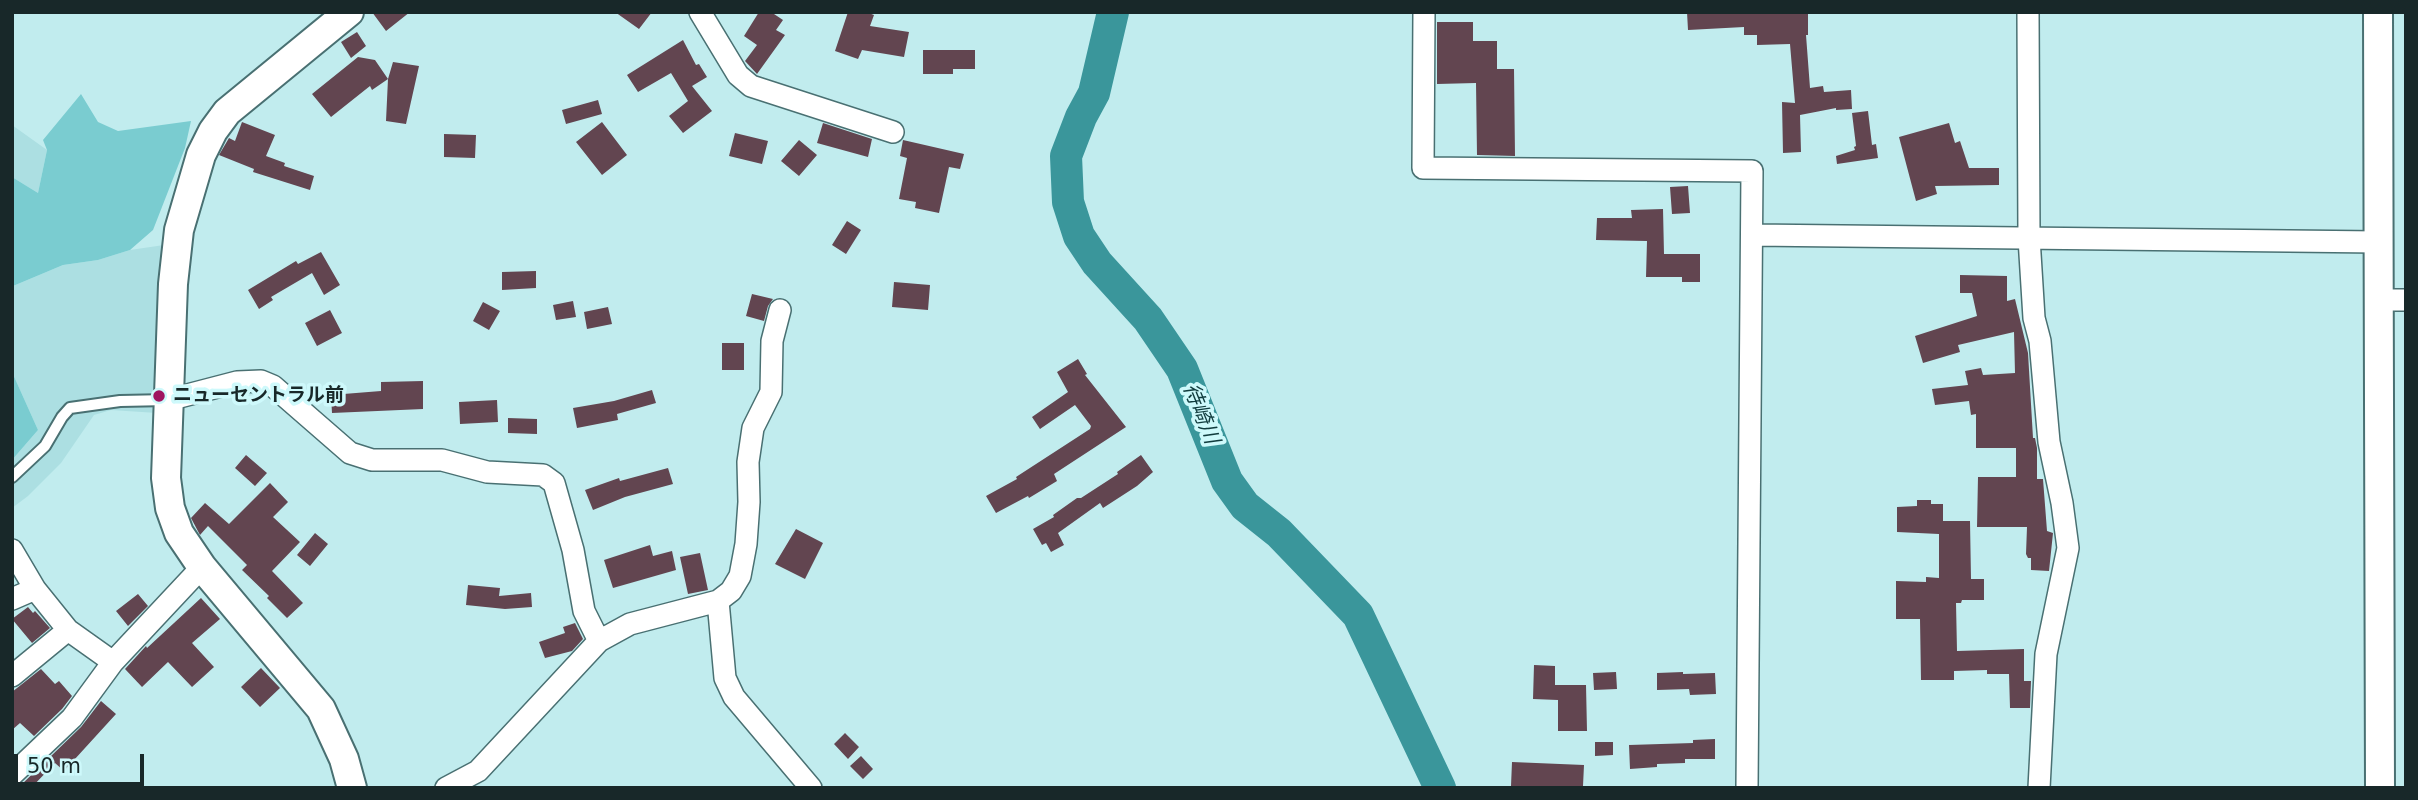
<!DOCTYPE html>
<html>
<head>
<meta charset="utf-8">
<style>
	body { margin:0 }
	#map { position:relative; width:2418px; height:800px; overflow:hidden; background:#c1ecee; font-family:"DejaVu Sans",sans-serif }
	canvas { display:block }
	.frame { position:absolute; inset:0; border:14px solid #182829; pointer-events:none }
	.scale { position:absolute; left:14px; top:754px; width:130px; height:32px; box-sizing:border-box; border:4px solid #182829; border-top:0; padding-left:9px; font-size:21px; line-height:24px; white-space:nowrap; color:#182829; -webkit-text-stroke:5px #cef9fb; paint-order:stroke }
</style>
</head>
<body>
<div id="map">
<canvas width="2418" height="800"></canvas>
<div class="frame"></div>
<div class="scale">50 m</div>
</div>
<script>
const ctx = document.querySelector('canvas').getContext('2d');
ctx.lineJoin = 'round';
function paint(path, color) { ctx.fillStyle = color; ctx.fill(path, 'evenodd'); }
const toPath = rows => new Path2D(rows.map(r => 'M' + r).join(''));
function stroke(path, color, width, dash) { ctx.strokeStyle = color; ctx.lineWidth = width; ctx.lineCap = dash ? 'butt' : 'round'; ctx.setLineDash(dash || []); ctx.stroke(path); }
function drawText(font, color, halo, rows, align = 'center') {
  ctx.font = font + ' "DejaVu Sans","Noto Sans JP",sans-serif'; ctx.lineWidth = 7; ctx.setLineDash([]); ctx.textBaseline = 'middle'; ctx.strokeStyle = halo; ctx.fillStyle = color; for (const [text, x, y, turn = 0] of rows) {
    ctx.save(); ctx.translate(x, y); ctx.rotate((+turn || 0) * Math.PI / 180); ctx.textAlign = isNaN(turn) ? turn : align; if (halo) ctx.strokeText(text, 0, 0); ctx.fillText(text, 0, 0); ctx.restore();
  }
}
paint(toPath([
	[12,125,47,150,38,193,12,177],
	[164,245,157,413,111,410,94,415,61,463,28,496,12,508,12,460,38,430,12,372,13,286,63,265,98,260,130,250]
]), '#acdfe2');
paint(toPath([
	[81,94,98,122,118,131,191,121,185,148,153,230,130,250,98,260,63,265,13,286,12,291,12,177,38,193,47,150,43,140],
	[12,372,38,430,12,460]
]), '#7accd0');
stroke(toPath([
	[1113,12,1094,93,1081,117,1066,156,1068,202,1079,236,1097,263,1148,319,1182,369,1227,481,1245,506,1279,533,1358,615,1440,788]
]), '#3a969b', 32);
paint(toPath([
	[372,12,410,12,386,31],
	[615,12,652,12,639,29],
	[759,12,771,12,783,20,776,30,785,35,757,74,745,61,757,45,744,36],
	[848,12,866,12,874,15,870,26,909,32,904,57,862,50,858,59,835,51],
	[1687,12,1808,12,1808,35,1806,35,1810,88,1823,86,1824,92,1851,90,1852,109,1836,110,1836,108,1800,115,1801,152,1783,153,1782,102,1795,103,1790,44,1757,45,1757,35,1744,35,1744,27,1688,30],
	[1437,22,1473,22,1473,41,1497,41,1497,69,1514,69,1515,156,1477,155,1476,83,1437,84],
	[357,32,366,46,351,58,341,42],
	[683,40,696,65,699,64,707,77,692,86,712,111,683,133,669,116,688,101,671,73,638,92,627,75],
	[923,50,975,50,975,69,953,69,953,74,923,74],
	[358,57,375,60,388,79,372,90,370,86,331,117,312,94],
	[393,62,419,66,406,124,386,121,388,79],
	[598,100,602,114,566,124,562,110],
	[1868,111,1872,145,1876,144,1878,158,1837,164,1836,156,1855,150,1854,147,1856,146,1852,113],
	[242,122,275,135,266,156,285,163,284,166,314,176,310,190,253,172,254,169,219,155,229,138,235,141],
	[602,122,627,155,602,175,576,142],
	[823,123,872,139,868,157,817,143],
	[1949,123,1955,143,1960,141,1969,168,1999,168,1999,185,1935,186,1937,194,1916,201,1899,137],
	[735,133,768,141,762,164,729,156],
	[444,134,476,135,475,158,444,157],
	[799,140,817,155,799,176,781,161],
	[903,140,964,154,960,169,949,167,939,213,915,208,916,202,899,199,907,158,900,156],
	[1688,186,1690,213,1672,214,1670,187],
	[1663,209,1664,254,1700,254,1700,282,1682,282,1682,277,1646,277,1647,241,1596,240,1597,218,1632,218,1631,210],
	[847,221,861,230,846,254,832,245],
	[321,252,340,285,324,295,312,273,271,297,273,300,259,309,248,290,296,261,298,264],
	[536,271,536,288,502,290,502,272],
	[1960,275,2007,276,2007,301,2015,299,2028,353,2033,438,2035,438,2037,448,2037,479,2043,479,2047,531,2053,533,2049,571,2031,570,2031,558,2028,558,2026,554,2027,527,1977,527,1978,477,2016,477,2016,448,1976,448,1976,414,1971,415,1969,401,1935,405,1932,389,1968,385,1965,371,1981,368,1983,375,2015,373,2014,332,1958,345,1960,352,1923,363,1915,336,1977,316,1972,293,1960,293],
	[894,282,930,285,928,310,892,307],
	[752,294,773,299,768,306,764,321,746,316],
	[573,301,576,317,556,320,553,305],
	[483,302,500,311,489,330,473,321],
	[608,307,612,324,587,329,584,312],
	[330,310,342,333,317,346,305,323],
	[722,343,744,343,744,370,722,370],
	[1078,359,1087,374,1085,375,1126,427,1054,474,1057,481,1029,498,1028,496,996,513,986,496,1017,479,1016,477,1090,429,1091,426,1075,405,1040,429,1032,417,1068,392,1057,372],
	[423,381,423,409,332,413,331,395,381,391,381,382],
	[652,390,656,403,617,414,618,420,577,428,573,408,614,401],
	[497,400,498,422,460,424,459,402],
	[508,418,537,419,537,434,508,433],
	[246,455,267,473,255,486,235,468],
	[1141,455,1153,472,1137,486,1103,508,1100,503,1058,533,1064,545,1051,552,1046,543,1042,545,1033,529,1054,517,1053,515,1077,498,1081,498,1118,474,1117,472],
	[668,468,673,484,625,497,593,510,585,490,619,478,620,481],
	[270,483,288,502,273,517,300,542,272,571,303,603,287,618,267,598,269,596,242,570,247,565,208,526,200,535,191,518,205,503,229,524],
	[1917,500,1931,500,1931,504,1943,504,1943,521,1970,521,1971,579,1984,579,1984,600,1962,600,1961,603,1956,603,1957,651,2024,649,2024,681,2031,681,2030,708,2010,708,2009,674,1987,674,1987,670,1954,671,1954,680,1921,680,1920,619,1896,619,1896,581,1926,582,1926,577,1939,578,1939,534,1897,532,1897,507,1917,506],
	[796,529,823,543,805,579,775,564],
	[315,533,328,544,310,566,297,555],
	[650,545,653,556,672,551,676,570,613,588,604,560],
	[700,553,708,590,688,594,680,557],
	[468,585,500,588,499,596,531,593,532,607,505,609,466,605],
	[138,594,148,606,128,626,116,611],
	[201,598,220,619,192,643,214,667,192,687,168,662,142,687,125,669,146,646,147,648],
	[28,607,33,613,35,611,50,628,32,643,12,619],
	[575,623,583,639,572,651,545,658,539,642,565,633,563,627],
	[1534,665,1555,666,1555,685,1586,685,1587,731,1558,731,1558,700,1533,699],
	[261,668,280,688,260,707,241,687],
	[41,669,55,684,59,681,72,696,62,709,34,736,20,723,12,730,12,692],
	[1616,672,1617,689,1594,690,1593,673],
	[1683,672,1683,674,1715,673,1716,694,1690,695,1689,689,1657,690,1657,673],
	[101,701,116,714,64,771,55,763,31,788,15,788,21,785,81,727],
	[845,733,859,747,848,759,834,744],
	[1715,739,1715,759,1685,759,1685,763,1657,764,1657,767,1630,769,1629,745,1693,743,1693,740],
	[1595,742,1613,742,1613,755,1595,756],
	[861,756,873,769,863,779,850,766],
	[1512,762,1584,765,1583,786,1511,786]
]), '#624550');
const lane = toPath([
	[12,477,45,446,62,417,70,408,120,401,168,400]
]);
const street = toPath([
	[700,12,738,75,751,86,893,132],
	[1424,12,1423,168,1752,171,1747,788],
	[2028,12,2029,238,2034,318,2040,341,2049,442,2062,503,2068,548,2046,654,2039,788],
	[1753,235,2378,242],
	[2377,300,2406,300],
	[168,400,237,382,261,381,273,386,350,453,372,460,442,460,487,472,543,475,554,483,573,550,584,611,599,641],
	[12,550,35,589,68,630,113,662],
	[12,599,35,589],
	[718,601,725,678,734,697,811,788],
	[12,676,68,630],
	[12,775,72,718,113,662,202,567],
	[446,788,478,771,599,641,630,624,718,601,731,591,740,576,746,544,749,502,748,462,753,428,771,392,772,341,780,310]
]);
const secondary = toPath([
	[349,12,227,112,213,131,201,155,179,230,173,284,166,478,170,508,179,533,202,567,321,709,344,759,352,788],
	[2378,12,2380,788]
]);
stroke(lane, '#497072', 14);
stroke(street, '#497072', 24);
stroke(secondary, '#497072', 32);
stroke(lane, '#fff', 10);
stroke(street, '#fff', 21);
stroke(secondary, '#fff', 28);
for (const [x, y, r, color] of [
	[159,396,7,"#9f1460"]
]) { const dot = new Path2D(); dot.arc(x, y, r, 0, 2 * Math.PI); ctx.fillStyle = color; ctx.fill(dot); stroke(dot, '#cef9fb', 2.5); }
drawText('bold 19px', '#182829', '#cef9fb', [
	["ニューセントラル前",173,396]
], 'left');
drawText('italic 21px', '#113c3e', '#cef9fb', [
	["待崎川",1200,414,68]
]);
</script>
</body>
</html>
